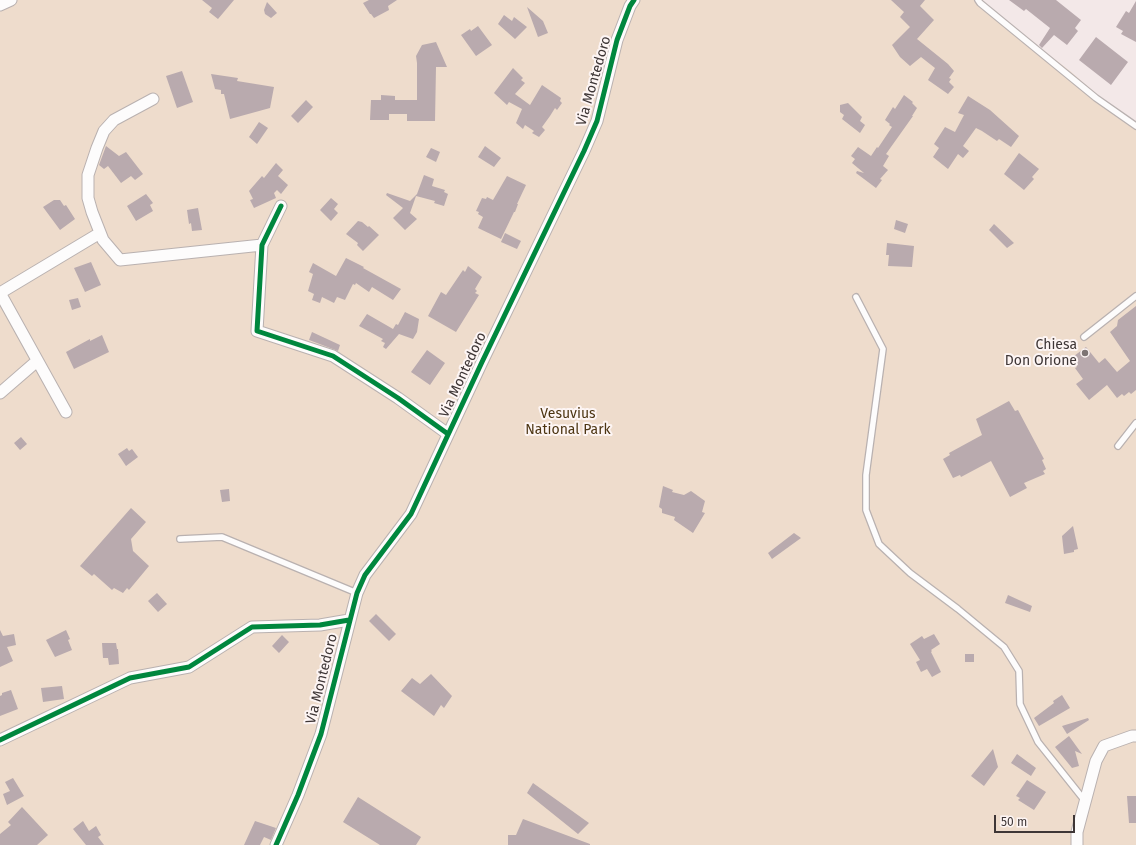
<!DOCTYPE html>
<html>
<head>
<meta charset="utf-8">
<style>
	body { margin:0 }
	#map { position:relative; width:1136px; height:845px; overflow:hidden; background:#f3e8e8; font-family:"Fira Sans",sans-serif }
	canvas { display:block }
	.scale { position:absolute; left:994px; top:815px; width:81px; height:18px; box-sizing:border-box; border:2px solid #3e3636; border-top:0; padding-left:5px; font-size:12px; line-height:14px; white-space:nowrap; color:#3e3636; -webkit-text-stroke:3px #fdf5f4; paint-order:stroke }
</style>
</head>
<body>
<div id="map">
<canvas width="1136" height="845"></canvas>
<div class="scale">50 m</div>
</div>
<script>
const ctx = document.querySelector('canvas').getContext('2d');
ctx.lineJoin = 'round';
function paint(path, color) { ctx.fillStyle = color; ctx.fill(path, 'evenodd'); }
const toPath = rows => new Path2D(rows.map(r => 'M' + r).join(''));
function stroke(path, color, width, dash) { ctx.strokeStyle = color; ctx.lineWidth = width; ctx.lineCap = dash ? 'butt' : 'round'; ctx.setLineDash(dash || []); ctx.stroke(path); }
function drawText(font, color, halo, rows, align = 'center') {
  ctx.font = font + ' "Fira Sans",sans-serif'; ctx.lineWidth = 4; ctx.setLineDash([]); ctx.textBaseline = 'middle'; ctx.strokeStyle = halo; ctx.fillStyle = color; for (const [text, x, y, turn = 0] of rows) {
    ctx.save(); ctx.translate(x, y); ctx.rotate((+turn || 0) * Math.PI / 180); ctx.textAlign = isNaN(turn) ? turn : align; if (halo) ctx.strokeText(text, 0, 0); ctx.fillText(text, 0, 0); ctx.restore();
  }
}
paint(toPath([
	[0,0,982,0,1040,48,1070,71,1119,114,1136,125,1136,845,0,845]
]), '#eedccc');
paint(toPath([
	[202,0,234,0,218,19,209,12,212,8],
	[369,0,397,0,388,6,389,10,374,18,371,14,370,14,363,3],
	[891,0,925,0,920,6,934,20,917,39,948,64,954,71,949,78,951,79,949,82,954,87,948,94,928,80,935,68,921,57,910,66,900,57,892,45,910,27,900,17,904,12],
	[1009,0,1056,0,1081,20,1075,28,1078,31,1067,45,1054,35,1042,48,1039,45,1050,28,1026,9,1024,11],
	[1136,1,1136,42,1121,34,1123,31,1116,27,1126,11,1129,13],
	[267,2,277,13,271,18,265,14,264,10],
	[527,7,543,21,548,33,538,37],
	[504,15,512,21,514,17,527,27,515,39,498,24],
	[478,26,492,45,476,56,461,35,470,29,471,31],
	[1096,37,1128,62,1111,85,1079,60],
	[436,42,447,67,436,67,435,121,407,121,407,114,389,114,389,120,370,120,371,100,381,100,381,95,395,96,395,100,417,100,417,63,416,56,422,45],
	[513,68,523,78,521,80,525,83,515,94,530,105,542,85,561,98,560,101,562,103,557,110,555,108,550,116,542,127,545,130,539,137,532,133,534,131,525,125,523,129,516,123,522,109,509,102,507,105,494,93],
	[182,71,193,102,177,108,166,76],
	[211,74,238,78,237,81,274,87,270,108,230,119,224,94,221,94,221,90,215,89],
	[904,95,913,102,912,103,917,108,912,116,913,116,886,154,889,156,883,166,888,170,880,179,882,180,876,188,856,173,857,171,864,173,852,163,855,159,851,156,858,147,871,156,877,147,878,148,892,127,889,125,890,124,885,120,893,107,895,109],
	[968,96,990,110,1019,136,1011,147,999,139,997,141,982,131,976,128,963,146,969,151,963,158,958,154,948,169,933,157,939,148,934,144,945,127,955,132,964,115,958,113],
	[306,100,313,107,298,123,291,116],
	[848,103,862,117,860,121,865,125,860,133,842,119,844,115,840,112,840,105],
	[259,122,268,128,257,144,249,137],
	[106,146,119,156,126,152,143,174,135,180,131,176,121,183,108,166,104,169,99,165],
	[485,146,501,158,494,167,478,157],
	[431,148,440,152,436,162,426,157],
	[1019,153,1039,169,1032,177,1034,179,1024,190,1004,174],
	[276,163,283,170,278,176,288,185,281,194,277,190,274,193,276,198,254,208,250,200,253,199,249,191,262,176,264,178],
	[424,175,434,179,432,186,445,190,444,192,448,194,444,206,434,203,435,201,416,196,410,213,417,219,405,230,393,218,403,208,386,195,387,193,410,201,417,194],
	[507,176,526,185,517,204,518,204,515,212,514,212,501,239,478,228,483,217,478,214,479,212,476,211,482,198,486,199,487,197,493,200],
	[146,194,153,203,150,205,153,211,136,221,127,206],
	[331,198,338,204,334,209,338,213,331,221,320,210],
	[54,200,60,200,64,206,66,205,75,219,60,230,43,207],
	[198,208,202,230,192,231,191,223,189,224,187,210],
	[896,220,908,224,905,233,894,229],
	[358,221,362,222,368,227,369,226,379,235,363,251,357,245,358,243,346,234],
	[994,224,1014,243,1007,248,989,230],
	[505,233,521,241,517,249,501,242],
	[887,243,914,246,912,267,888,266,889,255,886,255],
	[346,258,364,267,363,268,401,289,393,300,372,287,369,292,356,283,355,285,353,284,345,300,337,297,334,303,322,297,320,303,312,300,314,294,308,291,313,274,309,272,313,263,336,276],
	[91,262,101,285,85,292,74,268],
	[468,266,482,277,475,289,477,291,475,293,479,295,456,332,428,316,441,292,446,295,463,270,465,272],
	[78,298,81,307,72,310,69,300],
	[1136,306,1136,390,1131,394,1129,392,1124,396,1122,394,1117,398,1107,385,1089,400,1076,384,1083,379,1075,368,1077,367,1074,363,1075,361,1074,359,1075,357,1074,356,1086,347,1099,363,1105,358,1117,372,1130,361,1110,332,1117,326,1118,320],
	[405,312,419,319,417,332,413,339,399,334,386,349,383,347,385,343,381,341,383,339,359,326,367,314,393,329,396,324,398,325],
	[312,332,340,345,338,351,309,340],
	[102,335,109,352,74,369,66,352,90,339,90,341],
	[427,350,445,363,430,385,411,372],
	[1009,401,1015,411,1018,410,1044,459,1042,460,1046,469,1043,471,1045,474,1024,483,1027,488,1010,497,991,461,961,477,960,475,953,478,943,459,950,455,949,453,982,435,976,419],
	[21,437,27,444,20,450,14,443],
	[127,448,129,451,132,449,138,457,126,466,118,454],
	[663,486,673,490,672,492,684,495,691,491,705,501,702,512,705,513,693,533,674,520,675,517,662,513,662,509,659,507],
	[229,489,230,501,222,502,220,490],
	[131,508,146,522,131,539,133,551,149,566,129,590,127,588,123,593,114,588,112,590,94,574,92,576,80,566],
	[1073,526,1078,549,1074,550,1074,552,1064,554,1062,536],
	[794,533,801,538,772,559,768,553],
	[157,593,167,604,158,612,148,601],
	[1008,595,1032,606,1030,612,1005,603],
	[376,614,396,634,389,641,369,621],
	[0,630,3,636,14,634,16,645,7,647,13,661,0,667],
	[66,630,70,639,68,640,72,650,55,657,46,640],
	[934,634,940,644,931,650,932,651,931,652,941,672,932,677,927,669,921,672,916,662,920,660,910,644,922,636,924,639],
	[282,635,289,642,279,653,272,646],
	[102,643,116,643,117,649,118,649,119,664,109,665,108,658,103,658],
	[965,654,974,654,974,662,965,662],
	[431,674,452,696,444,708,441,705,434,716,401,691,412,678,420,684],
	[62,686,64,699,43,702,41,688],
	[11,690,18,709,0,716,0,696,2,695,2,693],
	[1062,695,1070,708,1039,726,1034,718,1054,703,1053,701],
	[1088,718,1089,720,1067,734,1062,726],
	[1069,736,1082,754,1075,751,1079,766,1072,768,1055,747],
	[993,749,998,767,984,786,971,776],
	[1017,754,1036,768,1031,776,1011,763],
	[13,778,24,796,7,805,3,794,10,791,5,782],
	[1027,780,1046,792,1034,810,1018,800,1020,798,1016,796],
	[533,783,589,823,578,834,527,793],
	[1127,796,1136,796,1136,823,1129,823],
	[358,797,421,837,416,845,380,845,343,822],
	[22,807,48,835,37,845,0,845,0,834,11,825,8,822],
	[523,819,590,844,590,845,508,845,508,835,516,835],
	[83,821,89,831,96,826,101,835,98,837,104,845,86,845,73,829],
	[255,821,276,828,271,840,264,837,260,845,244,845]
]), '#b9aaae');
const service = toPath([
	[978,0,980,3,1096,98,1136,126],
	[856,297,883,349,866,475,866,510,879,544,910,573,958,609,1004,647,1019,671,1020,704,1038,742,1085,801],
	[1084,337,1136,296],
	[1118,446,1136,423],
	[180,539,222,537,357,593]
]);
const minor = toPath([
	[0,5,11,0],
	[153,99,114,120,104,131,97,148,88,175,88,198,92,212,103,240,120,260,262,245],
	[281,206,262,245,257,331,333,356,398,398,448,434],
	[0,293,66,412],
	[0,293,100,233],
	[0,393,37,361],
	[0,740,130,678,189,667,252,627,320,625,349,620],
	[276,845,298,795,321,734,357,593,365,575,411,514,482,362,584,151,597,121,617,40,630,6,634,0],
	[1077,845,1077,832,1096,761,1104,746,1132,736,1136,736]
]);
stroke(service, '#b9b1b0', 8);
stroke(minor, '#b9b1b0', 13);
stroke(service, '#fdfcfc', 5.5);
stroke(minor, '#fdfcfc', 11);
stroke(toPath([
	[281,206,262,245,257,331,333,356,398,398,448,434],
	[0,740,130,678,189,667,252,627,320,625,349,620],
	[276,845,298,795,321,734,357,593,365,575,411,514,482,362,584,151,597,121,617,40,630,6,634,0]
]), '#00873e', 5);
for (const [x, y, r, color] of [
	[1085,353,4,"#7d7474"]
]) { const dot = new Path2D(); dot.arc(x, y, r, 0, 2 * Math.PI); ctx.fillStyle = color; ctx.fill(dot); stroke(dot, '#fdf5f4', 1.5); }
drawText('14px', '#3e3636', '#fdf5f4', [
	["Via Montedoro",594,81,-74],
	["Via Montedoro",463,375,-65],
	["Via Montedoro",322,679,-76]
]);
drawText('14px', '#3e3636', '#fdf5f4', [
	["Chiesa",1077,345],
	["Don Orione",1077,361]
], 'right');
drawText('14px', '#4c3512', '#fdf5f4', [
	["Vesuvius",568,414],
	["National Park",568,430]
]);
</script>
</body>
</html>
